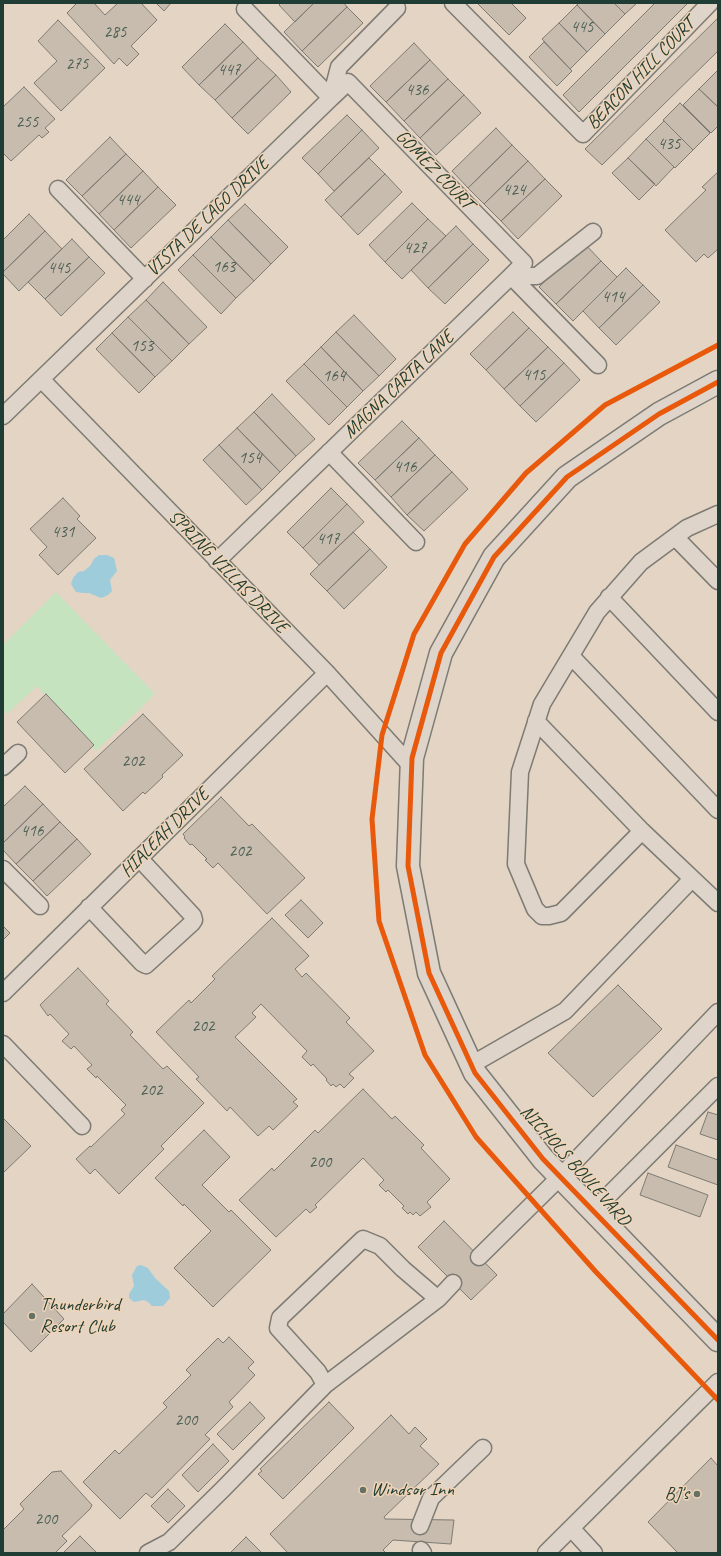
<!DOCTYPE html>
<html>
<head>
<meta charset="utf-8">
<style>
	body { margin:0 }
	#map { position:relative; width:721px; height:1556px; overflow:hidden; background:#e3d4c4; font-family:Caveat,sans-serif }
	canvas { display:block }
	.frame { position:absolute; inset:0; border:4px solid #1f3d34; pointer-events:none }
</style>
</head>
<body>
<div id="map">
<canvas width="721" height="1556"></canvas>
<div class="frame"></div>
</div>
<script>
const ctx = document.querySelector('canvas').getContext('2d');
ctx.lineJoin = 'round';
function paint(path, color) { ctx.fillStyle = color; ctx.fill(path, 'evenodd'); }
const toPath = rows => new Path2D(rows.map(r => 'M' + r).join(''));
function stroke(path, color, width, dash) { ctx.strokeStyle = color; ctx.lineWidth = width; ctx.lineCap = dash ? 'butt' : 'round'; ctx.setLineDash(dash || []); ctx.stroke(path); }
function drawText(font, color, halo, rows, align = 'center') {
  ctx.font = font + ' Caveat,sans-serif'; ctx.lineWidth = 3; ctx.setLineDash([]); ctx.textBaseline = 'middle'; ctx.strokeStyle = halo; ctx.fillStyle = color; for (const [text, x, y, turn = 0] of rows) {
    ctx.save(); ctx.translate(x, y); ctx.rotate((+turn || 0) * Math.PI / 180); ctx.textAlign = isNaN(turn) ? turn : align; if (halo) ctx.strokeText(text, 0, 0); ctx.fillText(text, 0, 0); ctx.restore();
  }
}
paint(toPath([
	[56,592,155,694,96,751,37,686,7,714,3,710,3,645]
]), '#c5e3be');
paint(toPath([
	[99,555,107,555,114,558,117,571,110,580,112,591,108,595,101,598,89,593,83,593,76,592,71,584,73,578,78,572,84,571,90,566,94,559],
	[141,1265,148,1268,155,1278,169,1291,170,1298,163,1306,152,1306,148,1302,144,1300,134,1302,129,1298,129,1294,134,1286,132,1275,137,1266]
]), '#9fccda');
const building = toPath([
	[77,3,94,3,105,15,118,3,141,3,157,20,131,46,139,54,127,66,119,58,114,64,67,13,77,3],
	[156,3,171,3,164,11,156,3],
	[281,3,314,3,295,22,279,5,281,3],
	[314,3,344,3,347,7,302,51,284,32,314,3],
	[477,3,511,3,526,18,509,35,477,3],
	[579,3,614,3,625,14,605,34,577,5,579,3],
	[614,3,637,3,625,14,614,3],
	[655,3,688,3,579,112,563,95,655,3],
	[577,5,605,34,587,52,559,23,577,5],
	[347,7,363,23,318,67,302,51,347,7],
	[718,18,718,51,602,165,585,149,718,18],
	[58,20,105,68,61,111,34,83,57,61,38,41,58,20],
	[559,23,587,52,570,69,542,39,559,23],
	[225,24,243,42,199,85,182,67,225,24],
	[243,42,258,58,215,100,199,85,243,42],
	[544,42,572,71,557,86,529,57,544,42],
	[414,43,430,60,386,102,370,86,414,43],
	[258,58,276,75,232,118,215,100,258,58],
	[430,60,448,79,404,121,386,102,430,60],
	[718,70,718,107,699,89,718,70],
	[276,75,291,92,248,134,232,118,276,75],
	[448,79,464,95,420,138,404,121,448,79],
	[24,87,55,119,45,128,49,132,42,138,39,135,11,161,3,153,3,107,24,87],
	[699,89,718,107,718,126,711,133,683,105,699,89],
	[464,95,481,113,436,155,420,138,464,95],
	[680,103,710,133,693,150,663,120,680,103],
	[347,115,362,130,318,174,302,158,347,115],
	[664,121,693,150,675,168,646,139,664,121],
	[496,128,512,145,468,188,452,171,496,128],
	[362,130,379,148,334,191,318,174,362,130],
	[110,137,126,154,82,196,66,180,110,137],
	[646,139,674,167,656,186,628,158,646,139],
	[512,145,528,161,484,204,468,188,512,145],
	[126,154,143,171,99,214,82,196,126,154],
	[369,158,385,174,341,217,325,200,369,158],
	[628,158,655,184,639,200,612,173,628,158],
	[528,161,545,179,501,221,484,204,528,161],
	[143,171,158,187,114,230,99,214,143,171],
	[718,172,718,249,708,258,704,254,696,262,665,230,706,190,702,187,718,172],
	[385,174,402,192,358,235,341,217,385,174],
	[545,179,562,196,518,239,501,221,545,179],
	[158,187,176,205,131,248,114,230,158,187],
	[412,203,428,219,385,262,369,245,412,203],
	[245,204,288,247,271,264,228,220,245,204],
	[29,214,45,231,3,272,3,240,29,214],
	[428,219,446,236,402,279,385,262,428,219],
	[228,220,271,264,254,281,211,237,228,220],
	[456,226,473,244,428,288,411,270,456,226],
	[45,231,62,249,19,291,3,274,3,272,45,231],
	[211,237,254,281,236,298,193,255,211,237],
	[72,239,89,257,45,299,28,282,72,239],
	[584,243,601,261,556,304,539,287,584,243],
	[473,244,489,260,445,304,428,288,473,244],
	[193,255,236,298,221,314,178,270,193,255],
	[89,257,105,273,61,316,45,299,89,257],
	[601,261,617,277,573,321,556,304,601,261],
	[626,268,643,285,599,328,583,311,626,268],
	[163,282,207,327,189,344,146,300,163,282],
	[643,285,660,302,616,345,599,328,643,285],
	[146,300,189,344,172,361,128,317,146,300],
	[513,312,529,328,486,370,470,354,513,312],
	[354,315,396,359,379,376,336,332,354,315],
	[128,317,172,361,155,377,112,333,128,317],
	[529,328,548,347,504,389,486,370,529,328],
	[336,332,379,376,363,391,321,347,336,332],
	[112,333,155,377,139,393,96,349,112,333],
	[321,347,363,391,347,407,304,364,321,347],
	[548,347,564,363,520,406,504,389,548,347],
	[564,363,580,380,536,422,520,406,564,363],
	[304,364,347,407,329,425,286,381,304,364],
	[272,394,315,439,296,456,254,412,272,394],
	[254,412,296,456,280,472,237,428,254,412],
	[402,421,419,438,375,480,358,463,402,421],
	[237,428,280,472,262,490,219,445,237,428],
	[419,438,435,455,391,497,375,480,419,438],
	[219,445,262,490,246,505,203,460,219,445],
	[435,455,452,472,407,515,391,497,435,455],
	[452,472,468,489,424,531,407,515,452,472],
	[331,488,347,504,303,548,287,532,331,488],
	[63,498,80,516,77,519,96,538,58,575,39,555,47,547,30,529,63,498],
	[347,504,364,522,319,565,303,548,347,504],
	[353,532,370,549,327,591,310,574,353,532],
	[370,549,387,567,344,609,327,591,370,549],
	[46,694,94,745,65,773,17,722,46,694],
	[143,714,183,755,162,775,163,777,145,794,143,792,123,811,84,769,143,714],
	[25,786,43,804,3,843,3,807,25,786],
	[221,797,249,826,252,824,305,878,267,914,218,863,213,868,205,860,207,859,192,844,190,845,184,838,185,837,183,834,221,797],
	[43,804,60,822,16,864,3,850,3,843,43,804],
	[60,822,77,839,33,881,16,864,60,822],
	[77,839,91,854,47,896,33,881,77,839],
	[301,900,323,923,308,938,285,915,301,900],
	[272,918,309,956,295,969,302,977,306,973,350,1018,346,1022,374,1051,349,1074,354,1078,344,1088,340,1084,336,1087,333,1084,331,1086,326,1080,327,1079,313,1064,311,1066,302,1057,307,1051,261,1004,252,1013,256,1017,235,1037,297,1099,293,1102,298,1106,273,1130,269,1126,258,1136,230,1107,227,1111,196,1079,199,1077,156,1032,189,1000,191,1003,215,979,212,976,272,918],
	[3,926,10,933,3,940,3,926],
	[78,968,109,1001,106,1004,133,1032,130,1035,163,1069,167,1066,204,1103,161,1146,164,1149,119,1194,95,1169,90,1174,76,1159,90,1146,91,1147,125,1114,121,1110,126,1105,97,1076,96,1078,87,1069,92,1065,74,1046,71,1049,62,1041,69,1034,50,1014,48,1016,40,1005,78,968],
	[618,985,662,1029,593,1097,548,1053,618,985],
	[363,1089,392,1119,395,1116,424,1145,421,1148,450,1179,427,1202,431,1207,420,1216,416,1212,413,1215,410,1212,408,1214,402,1208,404,1206,388,1190,386,1192,379,1185,384,1180,363,1158,315,1205,317,1207,310,1213,306,1209,276,1237,239,1200,272,1168,274,1171,315,1130,318,1133,363,1089],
	[708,1112,718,1115,718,1140,700,1134,708,1112],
	[3,1118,31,1146,3,1173,3,1118],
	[204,1130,230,1157,202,1185,229,1212,231,1210,271,1250,213,1307,174,1268,211,1231,184,1204,183,1206,155,1178,204,1130],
	[676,1145,718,1160,718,1185,668,1167,676,1145],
	[648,1173,708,1195,700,1217,640,1195,648,1173],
	[444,1221,497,1275,471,1300,418,1247,444,1221],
	[32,1284,64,1319,31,1352,3,1322,3,1314,32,1284],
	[229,1337,254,1362,248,1368,255,1375,229,1402,233,1407,205,1435,210,1439,152,1498,146,1493,120,1519,83,1482,115,1450,119,1454,167,1407,163,1403,191,1375,186,1370,218,1338,223,1343,229,1337],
	[250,1402,265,1418,233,1450,217,1434,250,1402],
	[329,1402,354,1428,283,1499,258,1474,262,1471,260,1469,329,1402],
	[391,1415,409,1434,415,1427,427,1439,420,1446,439,1464,384,1517,385,1519,454,1520,451,1544,393,1540,383,1550,386,1553,288,1553,270,1534,391,1415],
	[213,1444,229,1461,198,1492,182,1475,213,1444],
	[711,1458,718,1466,718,1553,678,1553,648,1522,711,1458],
	[61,1471,92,1505,90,1509,62,1536,67,1541,55,1553,3,1553,3,1530,24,1509,20,1504,52,1472,61,1471],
	[168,1489,185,1506,168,1523,151,1506,168,1489],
	[80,1536,96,1552,95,1553,63,1553,80,1536],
	[246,1537,262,1553,230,1553,246,1537]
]);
paint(building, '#c8bcae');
stroke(building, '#7d7b73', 1);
const lane = toPath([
	[453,3,583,134,710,3],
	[245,9,331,98,348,82,524,263,511,276,598,365],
	[58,189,145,279],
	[41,379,327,673,412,767],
	[3,416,331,98,339,67,397,8],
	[329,452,416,542],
	[675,537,718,581],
	[217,561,511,276,537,276,593,232],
	[609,597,718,712],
	[571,656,718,810],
	[536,721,642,831,718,903],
	[3,767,18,753],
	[642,831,561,913,549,916,542,916,535,909,516,864,520,772,542,704,597,612,641,562,687,528,718,514],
	[3,869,40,906],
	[89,907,142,963,146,965,192,923,194,920,193,916,139,858],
	[3,993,327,673],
	[3,1044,82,1126],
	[471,1065,565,1011,692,879],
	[593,1211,718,1086],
	[479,1257,560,1177,718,1012],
	[438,1299,453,1283],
	[420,1526,431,1498,483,1448],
	[571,1528,594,1553],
	[421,1550,423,1553],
	[148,1553,169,1542,222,1490,325,1385,438,1299,403,1269,380,1246,363,1239,280,1318,278,1328,318,1372,325,1385],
	[546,1553,718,1382]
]);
const secondary = toPath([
	[718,382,659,414,567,477,494,557,441,653,412,758,408,866,429,973,475,1073,543,1159,718,1340]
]);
stroke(lane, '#7d7b73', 19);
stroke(secondary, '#7d7b73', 25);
stroke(lane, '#ded4c9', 16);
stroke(secondary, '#ded4c9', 22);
stroke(toPath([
	[718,345,605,405,526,473,465,544,414,634,382,735,372,819,379,921,425,1055,476,1137,596,1272,718,1400],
	[718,382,659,414,567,477,494,557,441,653,412,758,408,866,429,973,475,1073,543,1159,718,1340]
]), '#e8590c', 5);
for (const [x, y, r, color] of [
	[32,1316,4,"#647266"],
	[363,1490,4,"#647266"],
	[697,1494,4,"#647266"]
]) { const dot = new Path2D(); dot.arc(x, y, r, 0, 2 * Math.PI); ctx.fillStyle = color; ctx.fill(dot); stroke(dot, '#f0d4b7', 1.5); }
drawText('17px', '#4a5e53', null, [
	["445",582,28],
	["285",115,33],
	["275",77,65],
	["447",229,71],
	["436",417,91],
	["255",27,123],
	["435",669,145],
	["424",514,191],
	["444",128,201],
	["427",415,249],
	["163",224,268],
	["445",59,269],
	["414",613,298],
	["153",142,347],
	["415",534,376],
	["164",334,377],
	["154",250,459],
	["416",405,468],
	["431",63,533],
	["417",328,540],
	["202",133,762],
	["416",32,832],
	["202",240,852],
	["202",203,1027],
	["202",151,1091],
	["200",320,1163],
	["200",186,1421],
	["200",46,1520]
]);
drawText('19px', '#1f3d34', '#f0d4b7', [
	["BEACON HILL COURT",641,74,-46],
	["GOMEZ COURT",434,170,46],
	["VISTA DE LAGO DRIVE",208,217,-44],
	["MAGNA CARTA LANE",399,385,-44],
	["SPRING VILLAS DRIVE",228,572,46],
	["HIALEAH DRIVE",165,833,-45],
	["NICHOLS BOULEVARD",575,1166,48]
]);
drawText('19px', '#1f3d34', '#f0d4b7', [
	["Thunderbird",40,1305],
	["Resort Club",40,1327],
	["Windsor Inn",371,1490],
	["BJ's",689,1494,"right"]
], 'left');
</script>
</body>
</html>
